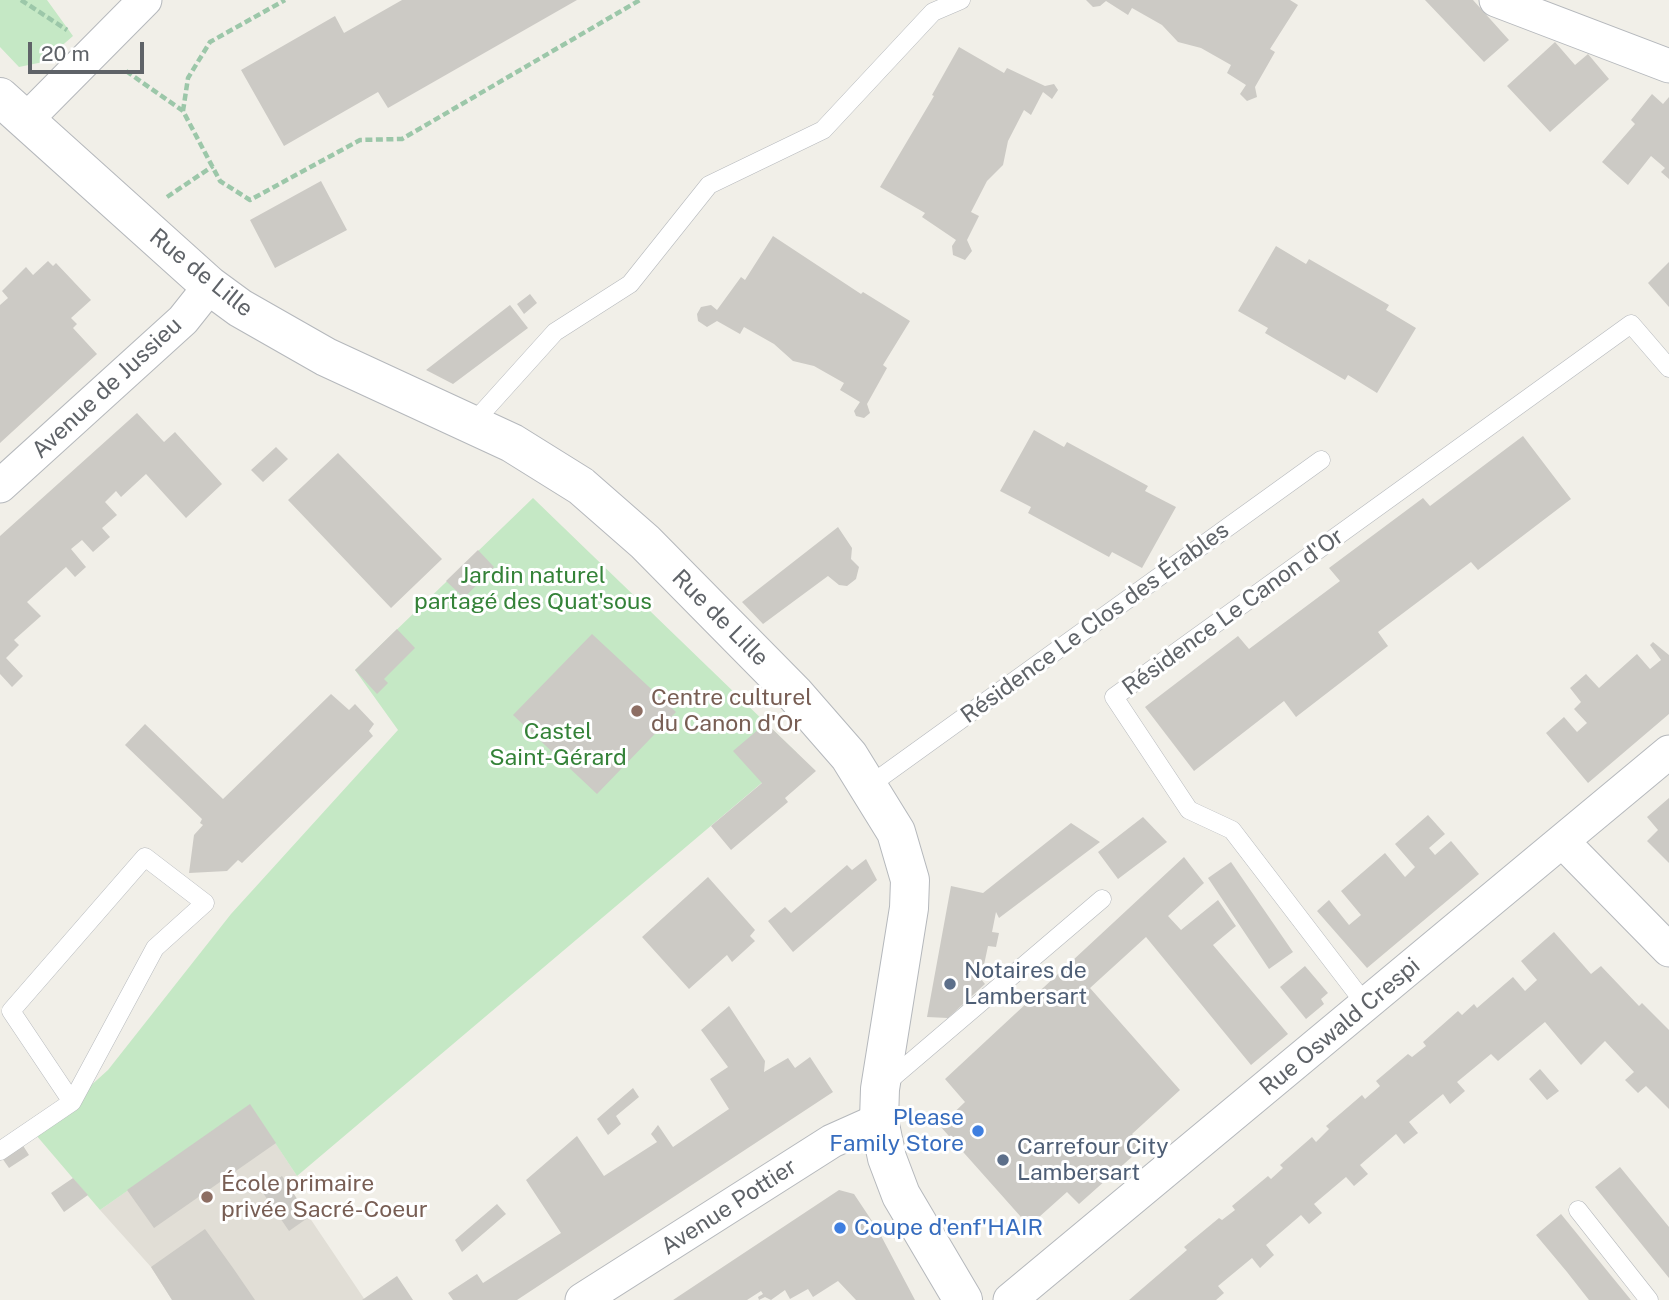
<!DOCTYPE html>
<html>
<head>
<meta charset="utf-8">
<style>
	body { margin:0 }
	#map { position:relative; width:1669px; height:1300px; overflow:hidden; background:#f1efe8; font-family:"Public Sans",sans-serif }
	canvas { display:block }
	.scale { position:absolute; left:28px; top:42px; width:116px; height:32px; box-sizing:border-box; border:4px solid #5f6368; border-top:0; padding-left:9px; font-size:21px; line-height:24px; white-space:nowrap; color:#5f6368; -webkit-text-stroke:5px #fff; paint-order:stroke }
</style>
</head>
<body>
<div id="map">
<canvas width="1669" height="1300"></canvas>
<div class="scale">20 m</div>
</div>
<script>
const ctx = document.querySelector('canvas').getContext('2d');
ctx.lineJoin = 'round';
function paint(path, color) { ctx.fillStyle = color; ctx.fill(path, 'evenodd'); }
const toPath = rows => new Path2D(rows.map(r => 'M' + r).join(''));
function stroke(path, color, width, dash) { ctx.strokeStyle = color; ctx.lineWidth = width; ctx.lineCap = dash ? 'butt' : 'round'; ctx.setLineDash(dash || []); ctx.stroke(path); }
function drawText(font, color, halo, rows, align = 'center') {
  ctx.font = font + ' "Public Sans",sans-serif'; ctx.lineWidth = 6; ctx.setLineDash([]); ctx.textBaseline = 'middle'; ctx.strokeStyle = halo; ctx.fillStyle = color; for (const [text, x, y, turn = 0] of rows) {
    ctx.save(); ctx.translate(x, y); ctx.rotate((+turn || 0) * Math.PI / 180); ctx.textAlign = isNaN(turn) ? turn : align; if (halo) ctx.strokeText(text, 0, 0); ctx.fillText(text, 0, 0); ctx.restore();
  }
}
paint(toPath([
	[250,1104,297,1176,287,1184,365,1300,172,1300,151,1267,100,1210]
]), '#e1ded6');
paint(toPath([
	[0,0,47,0,73,36,43,62,19,67,0,47],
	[533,498,797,753,297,1176,250,1105,100,1210,36,1135,108,1070,231,914,398,730,355,670]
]), '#c5e8c5');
paint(toPath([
	[402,0,577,0,388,108,378,92,284,146,241,70,335,16,344,33],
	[1086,0,1290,0,1298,5,1270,49,1275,52,1255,87,1257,97,1247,101,1240,94,1246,85,1227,73,1231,65,1201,48,1178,42,1162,25,1132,8,1128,15,1106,1,1100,6,1093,7],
	[1425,0,1473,0,1509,40,1484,62],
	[1555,42,1575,65,1588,54,1609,79,1550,132,1507,86],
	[959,47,1004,73,1007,68,1045,86,1054,84,1058,90,1052,99,1043,92,1031,115,1024,110,1008,141,1003,165,987,181,971,212,979,216,967,240,972,251,965,260,953,255,952,246,956,240,922,217,925,213,880,187,934,96,932,95],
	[1652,94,1663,104,1669,97,1669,179,1661,172,1665,168,1651,156,1628,185,1602,162,1635,124,1631,120],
	[321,181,347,230,275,268,250,220],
	[773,236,861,294,863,292,910,321,883,365,887,368,867,404,870,413,864,418,856,416,854,411,860,402,840,390,844,383,814,366,793,361,774,344,744,327,740,334,717,321,707,327,698,321,697,314,701,307,711,305,717,310,741,277,745,280],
	[1276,246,1306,264,1309,259,1389,305,1386,310,1416,328,1377,393,1348,375,1345,380,1265,333,1268,328,1238,311],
	[48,261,53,266,56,263,91,300,71,318,77,324,73,328,97,354,0,443,0,305,8,298,2,291,26,267,33,275],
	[1669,262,1669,307,1648,283],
	[530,294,537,303,524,314,517,304],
	[510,305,528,328,453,384,426,370],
	[137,413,164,442,175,432,222,484,186,518,146,474,121,497,116,491,105,502,117,515,102,528,110,537,93,552,82,540,71,549,86,567,75,577,66,567,27,602,41,616,14,640,19,645,6,658,23,676,12,687,0,674,0,536],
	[1034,430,1064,447,1067,442,1148,486,1145,491,1176,507,1142,568,1112,552,1109,557,1028,513,1031,507,1000,491],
	[1523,436,1571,499,1478,570,1471,562,1378,632,1388,646,1296,717,1284,701,1194,771,1145,707,1238,636,1249,649,1340,581,1329,568,1423,498,1430,506],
	[276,447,288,459,263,482,251,470],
	[338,453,442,559,391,608,288,500],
	[838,527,852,548,851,559,859,567,856,579,847,586,839,585,828,576,763,624,742,602],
	[478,550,494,567,464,598,446,581],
	[397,629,415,648,384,679,388,683,377,694,355,670],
	[592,634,676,712,597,794,513,715],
	[1653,642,1669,655,1669,714,1588,783,1546,733,1564,717,1577,732,1587,723,1574,709,1581,702,1570,688,1586,674,1599,688,1637,654,1650,669,1661,660,1650,645],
	[331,694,349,710,355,704,374,724,369,731,373,736,242,863,238,860,227,871,189,873,194,835,203,825,200,823,202,819,125,745,145,724,223,799],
	[766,723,816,771,785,798,788,802,731,850,711,826,762,783,733,751],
	[1669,798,1669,863,1647,841,1658,830,1647,817],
	[1428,815,1445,834,1429,848,1435,855,1451,841,1479,874,1367,968,1317,911,1329,900,1349,925,1361,915,1341,891,1385,853,1405,877,1415,867,1395,844],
	[1143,817,1167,842,1118,879,1098,852],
	[1071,823,1100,842,999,918,996,912,992,932,999,933,996,947,988,946,981,979,985,984,948,1018,927,1017,951,886,983,893],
	[1184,857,1204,883,1168,916,1181,930,1218,900,1236,926,1213,945,1288,1034,1251,1065,1146,937,1090,988,1180,1090,1132,1134,1143,1147,1079,1204,1067,1192,1029,1226,940,1126,965,1102,945,1079],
	[866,859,877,880,793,952,768,921,785,907,791,913,847,865,852,870],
	[1231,862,1293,952,1269,969,1208,878],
	[708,877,755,930,750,936,755,941,732,962,727,955,689,989,642,937],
	[1554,932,1591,974,1601,966,1639,1006,1642,1003,1669,1030,1669,1109,1646,1086,1638,1093,1625,1080,1634,1072,1605,1041,1581,1065,1545,1022,1498,1061,1491,1054,1457,1082,1465,1091,1450,1104,1443,1094,1409,1122,1418,1133,1404,1144,1396,1134,1360,1165,1368,1174,1354,1186,1346,1177,1314,1204,1322,1213,1309,1224,1301,1215,1266,1245,1274,1255,1260,1268,1252,1258,1218,1286,1224,1293,1216,1300,1129,1300,1187,1250,1184,1247,1219,1218,1222,1220,1235,1210,1232,1206,1268,1176,1271,1179,1283,1168,1280,1165,1312,1137,1316,1142,1329,1129,1326,1126,1362,1095,1365,1099,1380,1086,1376,1081,1408,1054,1412,1057,1426,1046,1423,1042,1458,1011,1462,1015,1474,1004,1477,1008,1513,977,1525,991,1537,980,1521,961],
	[1305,966,1328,993,1321,999,1324,1004,1306,1019,1280,987],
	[729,1006,765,1061,764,1072,788,1058,795,1068,810,1057,833,1092,517,1300,453,1300,448,1293,477,1274,483,1283,561,1233,526,1180,577,1136,604,1176,657,1142,651,1134,658,1125,673,1147,729,1109,710,1079,728,1067,701,1030],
	[1540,1069,1559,1091,1547,1100,1529,1079],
	[633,1088,639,1097,616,1116,621,1124,608,1135,597,1119],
	[250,1104,276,1143,154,1228,127,1190],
	[22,1144,29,1155,9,1168,2,1158],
	[1620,1167,1669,1227,1669,1278,1595,1187],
	[282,1176,309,1217,289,1231,261,1190],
	[73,1178,88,1195,64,1212,51,1193],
	[839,1190,854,1194,878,1230,915,1300,856,1300,838,1281,813,1297,808,1289,790,1299,785,1290,771,1300,765,1297,759,1300,758,1297,763,1294,761,1291,747,1300,673,1300],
	[497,1204,506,1214,462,1252,455,1240],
	[1561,1214,1613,1278,1631,1300,1589,1300,1567,1272,1536,1235],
	[205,1229,233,1268,255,1300,172,1300,151,1267],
	[397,1276,413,1300,362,1300]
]), '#cccac5');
const service = toPath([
	[473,423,555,332,630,284,709,185,823,130,933,12,961,0],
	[870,785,1321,460],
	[1366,1005,1232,830,1189,810,1114,697,1631,324,1669,368],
	[885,1084,1102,899],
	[0,1151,72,1102,155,948,205,903,145,857,11,1011,72,1102],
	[1578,1210,1649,1300]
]);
const minor = toPath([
	[1496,0,1669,66],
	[26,120,145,0],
	[0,486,183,320,210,286],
	[1563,842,1669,950],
	[582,1300,832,1141,879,1120],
	[1010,1300,1669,752]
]);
const tertiary = toPath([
	[0,97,210,286,240,308,326,357,512,443,581,486,645,542,794,693,849,756,896,832,910,880,909,908,880,1089,879,1120,887,1158,901,1195,963,1300]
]);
stroke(service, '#b5b8bc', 19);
stroke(minor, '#b5b8bc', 35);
stroke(tertiary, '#b5b8bc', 40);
stroke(toPath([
	[21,0,67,30],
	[126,71,183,111,220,181,250,200,360,140,402,139,640,0],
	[183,111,188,78,210,42,285,0],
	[167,197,213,166]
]), '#9cc7a9', 4.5, [7, 3.5]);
stroke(service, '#fff', 18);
stroke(minor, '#fff', 33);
stroke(tertiary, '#fff', 38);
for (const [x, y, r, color] of [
	[637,711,7,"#8d6e63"],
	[950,984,7,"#5c6f8a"],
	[978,1131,7,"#3f7fe0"],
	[1003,1160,7,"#5c6f8a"],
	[207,1197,7,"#8d6e63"],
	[840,1228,7,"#3f7fe0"]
]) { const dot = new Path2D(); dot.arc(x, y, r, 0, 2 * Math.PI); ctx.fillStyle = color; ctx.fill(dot); stroke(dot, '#fff', 2.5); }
drawText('23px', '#5f6368', '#fff', [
	["Rue de Lille",201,273,39],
	["Avenue de Jussieu",107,388,-43],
	["Résidence Le Canon d'Or",1233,612,-36],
	["Rue de Lille",720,618,45],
	["Résidence Le Clos des Érables",1095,623,-36],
	["Rue Oswald Crespi",1340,1027,-40],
	["Avenue Pottier",729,1207,-33]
]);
drawText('23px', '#348238', '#fff', [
	["Jardin naturel",533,576],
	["partagé des Quat'sous",533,602],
	["Castel",558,732],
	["Saint-Gérard",558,758]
]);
drawText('23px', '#785e54', '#fff', [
	["Centre culturel",651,698],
	["du Canon d'Or",651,724],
	["École primaire",221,1184],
	["privée Sacré-Coeur",221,1210]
], 'left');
drawText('23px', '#4e5e75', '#fff', [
	["Notaires de",964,971],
	["Lambersart",964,997],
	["Carrefour City",1017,1147],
	["Lambersart",1017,1173]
], 'left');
drawText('23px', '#366cbe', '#fff', [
	["Please",964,1118],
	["Family Store",964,1144],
	["Coupe d'enf'HAIR",854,1228,"left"]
], 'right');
</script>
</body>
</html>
